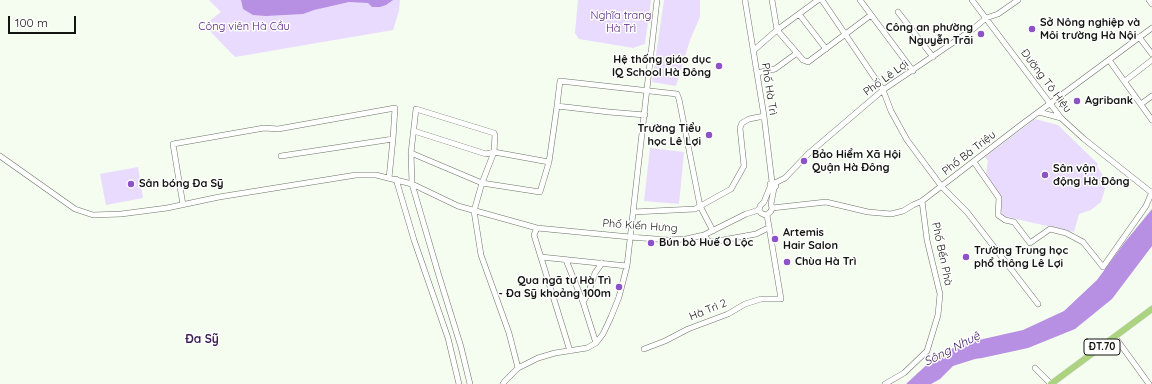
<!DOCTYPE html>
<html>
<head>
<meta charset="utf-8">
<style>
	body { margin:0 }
	#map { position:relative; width:1152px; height:384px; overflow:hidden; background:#f5fcf0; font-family:Quicksand,sans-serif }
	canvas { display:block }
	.scale { position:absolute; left:8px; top:16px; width:68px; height:18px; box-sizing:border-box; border:2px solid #121410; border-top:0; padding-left:5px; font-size:12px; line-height:14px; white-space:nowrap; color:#121410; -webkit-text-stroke:3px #fff; paint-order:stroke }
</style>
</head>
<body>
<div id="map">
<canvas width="1152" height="384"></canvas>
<div class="scale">100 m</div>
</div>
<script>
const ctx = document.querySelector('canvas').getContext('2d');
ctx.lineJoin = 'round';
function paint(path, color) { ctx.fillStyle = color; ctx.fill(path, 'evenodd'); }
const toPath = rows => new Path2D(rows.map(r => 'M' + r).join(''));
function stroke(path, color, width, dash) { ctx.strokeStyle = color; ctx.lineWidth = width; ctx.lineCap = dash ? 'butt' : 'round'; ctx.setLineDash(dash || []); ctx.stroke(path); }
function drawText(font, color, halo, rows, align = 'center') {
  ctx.font = font + ' Quicksand,sans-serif'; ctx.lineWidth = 3; ctx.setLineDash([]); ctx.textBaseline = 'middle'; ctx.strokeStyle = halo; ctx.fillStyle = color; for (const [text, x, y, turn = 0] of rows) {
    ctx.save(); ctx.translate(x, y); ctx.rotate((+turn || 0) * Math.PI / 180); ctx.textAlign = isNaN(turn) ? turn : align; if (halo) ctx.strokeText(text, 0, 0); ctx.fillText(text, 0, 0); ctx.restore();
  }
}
paint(toPath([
	[209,0,400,0,399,11,393,30,235,57,204,25,221,12],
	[578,0,651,0,645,44,633,48,579,39,575,33],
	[664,0,700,0,700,17,690,40,676,86,652,82],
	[1035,119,1058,125,1098,164,1097,166,1103,176,1105,189,1101,202,1091,210,1079,214,1074,232,1003,216,1001,211,1002,199,986,174,988,161,985,157],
	[650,148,684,152,679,204,644,201],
	[138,167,143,198,106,205,100,174]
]), '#e9dbfd');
paint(toPath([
	[241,0,393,0,386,5,380,7,372,7,368,3,349,2,314,10,303,14,266,16,253,15,243,9],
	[1152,209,1152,246,1112,299,1075,329,1028,348,982,358,975,359,953,366,940,379,931,384,906,384,934,358,961,344,1023,330,1064,311,1097,280,1125,242]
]), '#b790e3');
const minor = toPath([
	[745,0,764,116,772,182],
	[772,0,777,30,803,60,808,62,871,15],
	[822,0,883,90,891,111,907,140,942,187,967,212,1038,304],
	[860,0,913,71],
	[972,0,1061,118,1084,139,1152,193],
	[1149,0,1152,4],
	[898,12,933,57],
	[799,14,826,49],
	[1139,37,1152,54],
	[753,51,777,30,818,0],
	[1109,60,1152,120],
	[757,73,775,69,797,53],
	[1125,81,1152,60],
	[1141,104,1152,96],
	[557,106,609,112,645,115],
	[1039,112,1061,118],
	[414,131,486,154,494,152,549,162],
	[411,153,482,183,540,192,549,162,557,106,560,81,677,94,679,99,700,206,713,231],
	[0,156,75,209,93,215,121,214,167,208,219,197,356,175,376,175,412,184,458,206,537,228,630,237,668,240,686,239,704,235,746,214,759,210],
	[281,156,393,139],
	[974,162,997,195,999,198,998,215,1005,220,1014,222,1030,243,1050,229,1066,233,1083,242,1103,267,1146,206,1152,192],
	[396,179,414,240,448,338,459,384],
	[183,205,173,144,264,128,278,129,395,108,393,139,389,178],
	[772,208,826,202,868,212,891,214,903,211,913,205,922,201,1021,125,1152,28],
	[759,210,760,206,764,202,770,187,770,184,775,183,785,178,808,154,883,90,973,29,986,18,998,14,1018,0],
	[759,210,761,213,765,215,768,214,771,211,772,208,771,204,774,188,776,186,775,183],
	[633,212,695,209,731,189,744,166,740,128,742,123,749,119,764,116],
	[537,228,534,235,570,351],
	[704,235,708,241,712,242,756,234,768,228],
	[541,257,627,266],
	[566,260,583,302,596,343],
	[583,302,588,294,595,273,602,263],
	[1115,337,1149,384],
	[644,349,665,341,688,329,728,314,745,304,761,299,781,299,767,215],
	[1035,368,1051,384],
	[470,384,461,347,439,276,412,184,411,153,416,109,494,133,495,135,494,152,482,183,474,211,481,255,509,333,518,368],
	[503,384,505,381,518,368,538,358,555,353,587,348,596,343,603,334,611,317,619,297,627,266,657,0],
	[885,384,904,373,927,351,938,315,940,294,927,240,922,201]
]);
const major = toPath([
	[1051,384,1152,309]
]);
stroke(minor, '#6d7368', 6);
stroke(major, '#d9d9d9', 7);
stroke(minor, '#fff', 5);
stroke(major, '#acd37f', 6);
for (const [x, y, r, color] of [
	[1032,29,4,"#8e52c8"],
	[981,34,4,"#8e52c8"],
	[719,66,4,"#8e52c8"],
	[1077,101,4,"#8e52c8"],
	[709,135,4,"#8e52c8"],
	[804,161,4,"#8e52c8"],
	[1045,175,4,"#8e52c8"],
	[131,184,4,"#8e52c8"],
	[775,239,4,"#8e52c8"],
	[651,243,4,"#8e52c8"],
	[966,257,4,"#8e52c8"],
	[787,262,4,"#8e52c8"],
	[619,287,4,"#8e52c8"]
]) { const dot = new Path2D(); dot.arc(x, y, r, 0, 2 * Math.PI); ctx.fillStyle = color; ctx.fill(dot); stroke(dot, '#fff', 1.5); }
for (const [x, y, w] of [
	[1102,347,36]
]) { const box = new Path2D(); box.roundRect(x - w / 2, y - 8, w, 16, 3); ctx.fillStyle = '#fff'; ctx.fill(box); stroke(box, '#121410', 1); }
drawText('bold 10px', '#121410', null, [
	["ĐT.70",1102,347]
]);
drawText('11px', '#552182', '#fff', [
	["Nghĩa trang",621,16],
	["Hà Trì",621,29],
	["Công viên Hà Cầu",244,27]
]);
drawText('bold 11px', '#121410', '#fff', [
	["Sở Nông nghiệp và",1040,23],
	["Môi trường Hà Nội",1040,36],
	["Công an phường",973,28,"right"],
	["Nguyễn Trãi",973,41,"right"],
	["Hệ thống giáo dục",711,60,"right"],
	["IQ School Hà Đông",711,73,"right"],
	["Agribank",1085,101],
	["Trường Tiểu",701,129,"right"],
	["học Lê Lợi",701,142,"right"],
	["Bảo Hiểm Xã Hội",812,155],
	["Quận Hà Đông",812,168],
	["Sân vận",1053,169],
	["động Hà Đông",1053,182],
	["Sân bóng Đa Sỹ",139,184],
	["Artemis",783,233],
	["Hair Salon",783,246],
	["Bún bò Huế O Lộc",659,243],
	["Trường Trung học",974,251],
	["phổ thông Lê Lợi",974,264],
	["Chùa Hà Trì",795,262],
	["Qua ngã tư Hà Trì",611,281,"right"],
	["- Đa Sỹ khoảng 100m",611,294,"right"]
], 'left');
drawText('11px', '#121410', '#fff', [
	["Phố Lê Lợi",886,78,-36],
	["Đường Tô Hiệu",1046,81,53],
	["Phố Hà Trì",769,89,81],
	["Phố Bà Triệu",969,153,-38],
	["Phố Kiến Hưng",640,226,4],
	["Phố Bến Phà",942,254,78],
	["Hà Trì 2",708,310,-22]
]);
drawText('bold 12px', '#3b1e57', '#fff', [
	["Đa Sỹ",202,339]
]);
drawText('italic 12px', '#370e58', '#fff', [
	["Sông Nhuệ",952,349,-27]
]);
</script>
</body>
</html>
